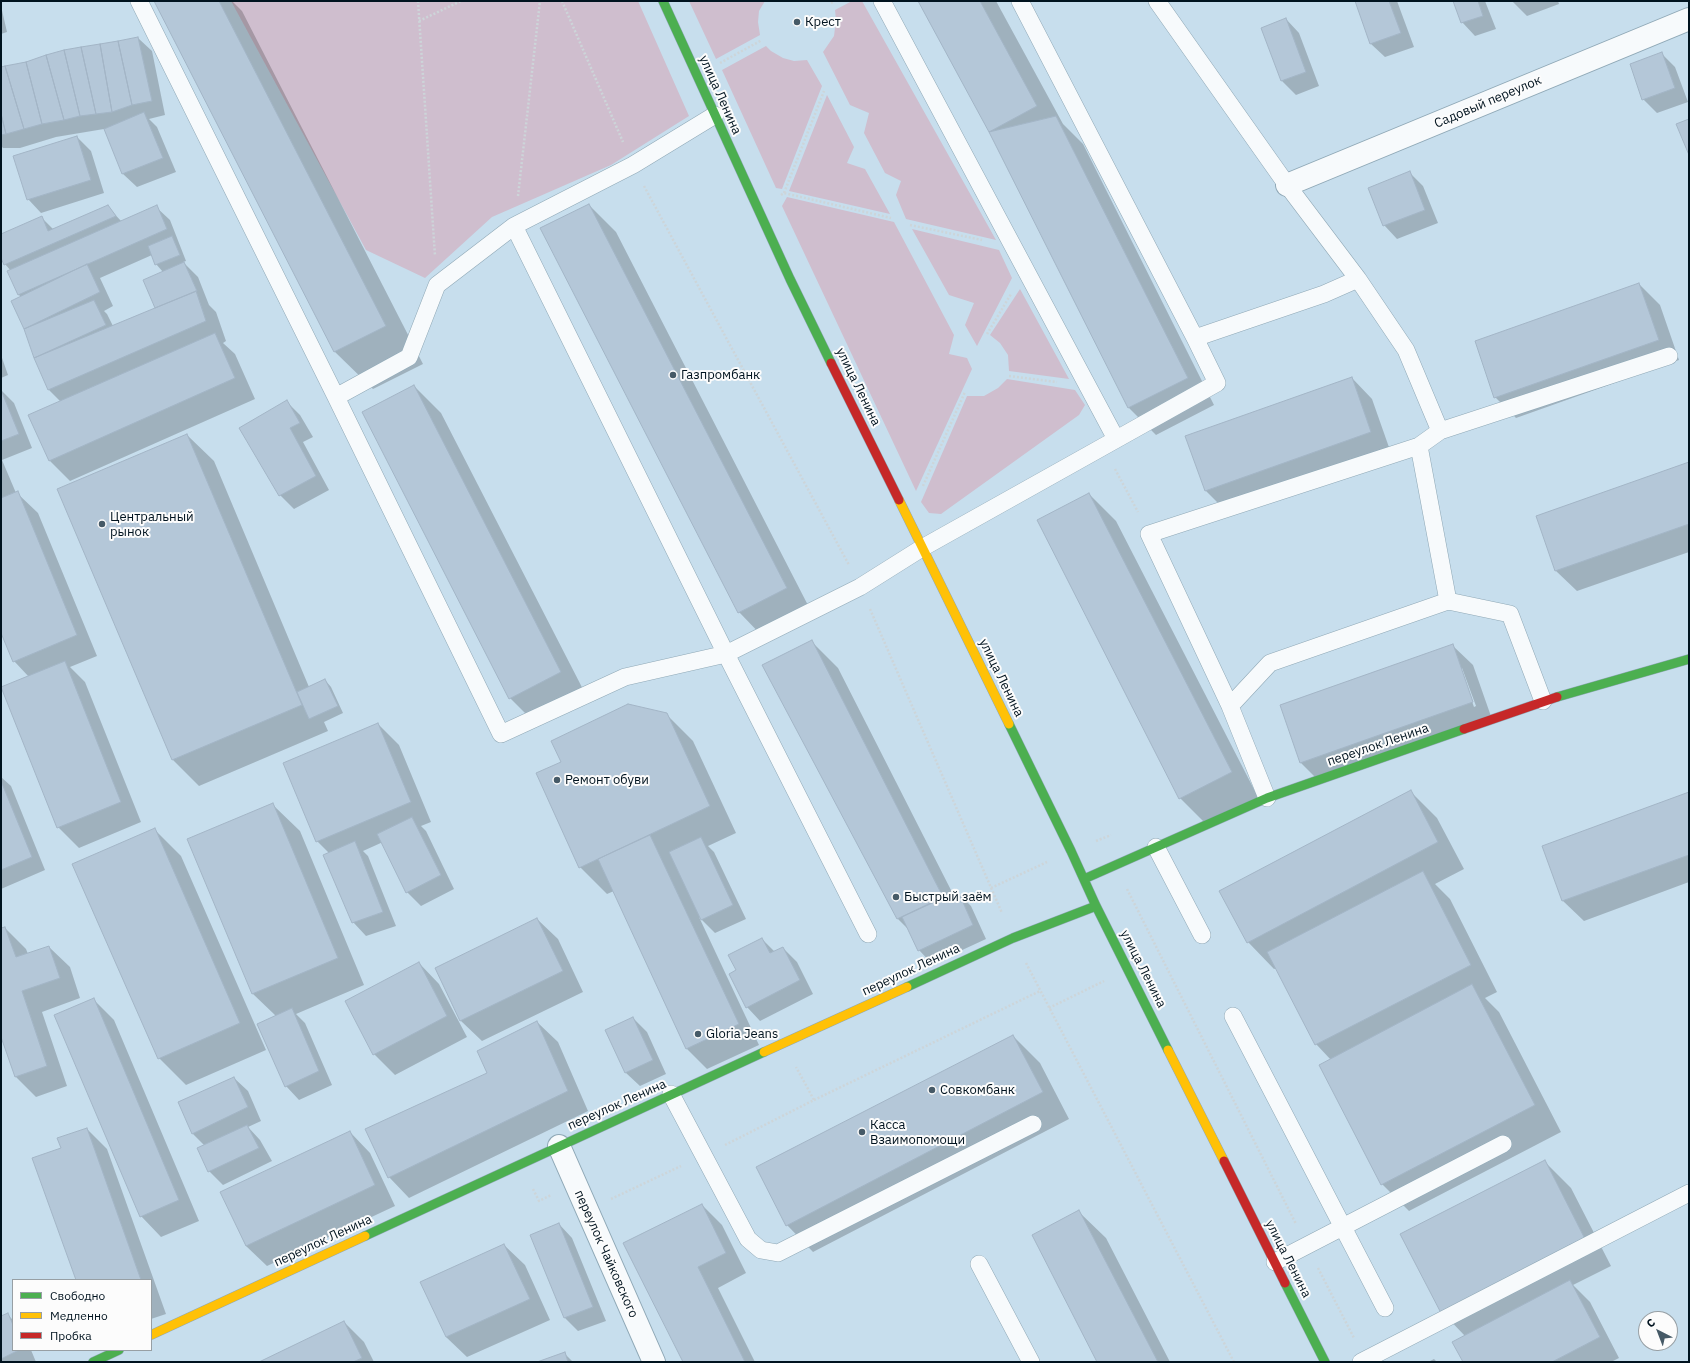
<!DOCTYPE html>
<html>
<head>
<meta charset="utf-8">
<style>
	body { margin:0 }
	#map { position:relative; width:1690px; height:1363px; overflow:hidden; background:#c7deed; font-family:"IBM Plex Sans",sans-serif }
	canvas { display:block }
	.frame { position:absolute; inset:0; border:2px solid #00131f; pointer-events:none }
	.legend { position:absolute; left:12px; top:1279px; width:140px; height:72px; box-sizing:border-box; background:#fcfcfc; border:1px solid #979fa4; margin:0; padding:5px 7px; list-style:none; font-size:12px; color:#00131f }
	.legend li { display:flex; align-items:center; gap:8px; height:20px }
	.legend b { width:20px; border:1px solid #979fa4 }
	.north { position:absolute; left:1638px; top:1311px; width:40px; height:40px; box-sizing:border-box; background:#fcfcfc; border:1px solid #979fa4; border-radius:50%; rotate:318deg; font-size:11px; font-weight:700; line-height:16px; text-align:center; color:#00131f }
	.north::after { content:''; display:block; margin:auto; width:14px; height:18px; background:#465a67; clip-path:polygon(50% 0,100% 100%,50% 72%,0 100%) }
</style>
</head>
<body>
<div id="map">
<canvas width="1690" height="1363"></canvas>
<div class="frame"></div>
<ul class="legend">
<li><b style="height:5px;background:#4caf50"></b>Свободно</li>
<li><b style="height:5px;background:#ffc107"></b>Медленно</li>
<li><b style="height:5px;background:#c62828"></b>Пробка</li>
</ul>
<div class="north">С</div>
</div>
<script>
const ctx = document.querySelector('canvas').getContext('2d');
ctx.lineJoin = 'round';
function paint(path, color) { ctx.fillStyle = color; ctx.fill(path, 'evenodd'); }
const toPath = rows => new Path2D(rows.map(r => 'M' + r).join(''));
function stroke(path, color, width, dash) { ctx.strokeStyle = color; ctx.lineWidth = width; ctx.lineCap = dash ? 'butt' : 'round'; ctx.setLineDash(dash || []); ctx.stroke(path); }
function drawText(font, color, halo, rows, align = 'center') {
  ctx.font = font + ' "IBM Plex Sans",sans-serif'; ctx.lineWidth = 4; ctx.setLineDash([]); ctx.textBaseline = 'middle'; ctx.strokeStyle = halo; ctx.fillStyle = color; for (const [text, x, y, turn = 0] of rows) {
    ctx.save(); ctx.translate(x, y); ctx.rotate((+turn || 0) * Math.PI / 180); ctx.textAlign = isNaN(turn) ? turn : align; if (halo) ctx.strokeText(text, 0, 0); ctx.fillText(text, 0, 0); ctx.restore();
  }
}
paint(toPath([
	[231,1,638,1,689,116,611,165,492,217,425,278,366,250],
	[689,1,765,1,759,11,758,22,760,35,716,59],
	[852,1,862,1,996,240,906,219,896,195,901,181,885,173,864,133,869,113,850,105,823,52,834,36,836,20,835,10],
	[766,46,771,51,783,58,794,61,807,60,822,86,782,189,776,188,722,70],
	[827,95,854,147,847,163,865,169,890,214,789,191],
	[787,197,894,222,954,335,949,354,967,358,972,369,916,491,782,206],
	[912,229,999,250,1012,278,977,346,965,325,974,303,949,295],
	[1020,289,1069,379,1009,371,1008,355,1000,343,990,335],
	[1007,379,1075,390,1085,405,1079,415,941,514,929,513,921,502,967,396,984,396,998,388]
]), '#cfbece');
paint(toPath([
	[155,1,232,1,242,11,423,364,373,389,335,352],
	[919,1,996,1,1063,124,1083,144,1214,405,1156,435,1129,408,990,132],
	[1356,1,1397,1,1414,47,1385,57,1371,44],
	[1454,1,1485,1,1496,29,1475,36,1462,22],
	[1512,1,1558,1,1559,4,1527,16],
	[1,6,7,32,1,34],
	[1286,19,1299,33,1319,86,1296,95,1282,81,1262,28],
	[138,38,152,51,165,115,149,119,157,127,176,172,137,187,123,174,104,129,56,137,20,148,3,148,1,146,1,69,64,51],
	[1662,54,1675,67,1688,102,1657,113,1643,99],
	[77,137,91,151,104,193,41,213,28,199],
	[1410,173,1423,186,1438,223,1397,239,1384,225],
	[589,205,616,232,813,615,765,639,739,612],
	[107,206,122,222,156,207,170,220,186,261,183,262,198,277,209,305,216,312,226,341,223,343,235,354,255,399,70,481,49,460,61,402,49,390,35,357,25,329,21,297,18,294,11,271,5,264,1,255,1,235,41,217,54,230],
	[152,255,156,264,163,272,156,308,113,326,107,314,104,311,113,306,100,278],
	[1639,284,1660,305,1679,360,1516,418,1495,397],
	[1,355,8,375,1,378],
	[1352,378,1372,399,1391,453,1226,511,1205,490],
	[414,386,441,413,588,699,537,725,510,698],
	[1,390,14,403,32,448,2,460,16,493,17,493,38,513,97,656,70,667,85,682,141,822,79,848,58,827,29,677,14,661,1,630],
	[286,401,300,415,313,437,303,442,329,490,294,509,280,495],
	[187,435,214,461,309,687,325,680,331,687,343,713,324,722,328,731,199,786,172,759],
	[1689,463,1689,552,1577,591,1556,571,1537,516],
	[1089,494,1116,521,1259,799,1207,825,1180,798,1038,521],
	[811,641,838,668,953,894,957,892,971,906,986,939,932,964,919,950,909,930,897,918],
	[1452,645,1473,665,1493,722,1321,783,1301,763,1281,705],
	[1460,668,1462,668,1476,706,1474,707],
	[666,714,693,741,736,833,708,846,714,852,746,919,715,933,699,917,759,1045,707,1069,687,1049,614,891,607,894,580,867,562,762],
	[378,724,399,745,431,822,421,826,426,831,454,889,421,906,407,892,383,842,363,851,368,856,396,926,366,936,353,922,329,853,317,841],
	[1,777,11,786,45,870,1,889],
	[1410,791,1437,818,1464,869,1435,884,1450,899,1497,992,1485,998,1499,1012,1561,1132,1409,1211,1382,1184,1331,1060,1316,1044,1277,968,1274,969,1248,942],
	[1689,793,1689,882,1584,921,1563,901,1543,847],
	[273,805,300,831,364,985,296,1014,305,1023,332,1085,299,1100,286,1086,276,1016,253,994,189,840],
	[154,829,181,856,266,1050,186,1085,159,1058],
	[537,919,558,939,583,992,482,1041,461,1021,436,968],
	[5,928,26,949,28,954,49,947,70,967,80,998,42,1012,67,1086,36,1097,16,1077,1,1034,1,930],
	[762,939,775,952,783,948,797,962,813,994,760,1021,747,1007,738,971],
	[419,963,439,984,467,1037,395,1075,374,1054,346,1001],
	[93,999,114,1020,199,1221,161,1237,141,1216],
	[633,1018,647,1032,666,1074,640,1086,626,1073,607,1030],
	[537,1022,558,1042,588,1111,409,1198,389,1177],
	[1013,1036,1040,1063,1069,1119,813,1252,787,1225],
	[234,1078,248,1091,261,1121,248,1127,260,1140,272,1161,223,1185,209,1171,205,1146,193,1134,179,1102],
	[87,1129,107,1149,166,1314,151,1319,151,1280,77,1280,62,1148],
	[350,1132,370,1153,395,1206,267,1266,246,1246,222,1193],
	[1544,1161,1571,1188,1611,1266,1573,1285,1590,1302,1619,1358,1611,1362,1464,1362,1465,1336,1442,1312],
	[702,1205,722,1225,746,1273,718,1288,755,1362,684,1362],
	[1079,1212,1106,1238,1170,1362,1098,1362],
	[559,1224,572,1238,606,1321,578,1331,565,1318],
	[504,1245,525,1265,550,1320,467,1357,446,1337],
	[7,1314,13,1320,13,1350,31,1350,36,1362,1,1361,1,1317],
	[344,1322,364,1342,374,1362,261,1362],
	[565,1354,573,1362,540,1362],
	[1434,1359,1437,1362,1428,1362]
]), '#0003');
const building = toPath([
	[154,1,219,1,386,326,334,352,154,1],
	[918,1,980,1,1037,106,989,132,918,1],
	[1355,1,1389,1,1401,33,1370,44,1355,1],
	[1453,1,1478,1,1483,16,1461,23,1453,1],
	[1286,18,1306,72,1281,81,1261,28,1286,18],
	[138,37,152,101,132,105,118,41,138,37],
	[118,41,132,105,112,112,100,44,118,41],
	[100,44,112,112,96,114,81,47,100,44],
	[81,47,96,114,80,116,64,50,81,47],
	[64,50,80,116,64,120,46,55,64,50],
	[1662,52,1675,88,1642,100,1630,64,1662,52],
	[46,55,64,120,42,124,26,62,46,55],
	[26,62,42,124,24,129,5,66,26,62],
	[5,66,24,129,6,134,1,114,1,67,5,66],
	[144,112,163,158,122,174,104,129,144,112],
	[1,114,6,134,1,135,1,114],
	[1056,116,1188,378,1128,408,989,132,1056,116],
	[1689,119,1689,155,1676,124,1689,119],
	[77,136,91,180,27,200,13,156,77,136],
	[1410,171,1425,210,1383,226,1368,188,1410,171],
	[589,204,787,588,738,613,540,228,589,204],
	[108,205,116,216,4,265,1,258,1,234,42,216,48,231,108,205],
	[157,205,167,229,18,295,7,271,157,205],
	[172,236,180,255,155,265,148,246,172,236],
	[184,262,197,291,155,308,143,280,184,262],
	[87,264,100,292,24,329,11,301,87,264],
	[1639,283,1659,340,1494,398,1475,341,1639,283],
	[196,291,206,321,48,390,34,358,196,291],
	[94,300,106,325,34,358,24,329,94,300],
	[215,333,235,378,49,461,28,415,215,333],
	[1352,377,1371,432,1205,491,1185,436,1352,377],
	[414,385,561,672,509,699,362,412,414,385],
	[1,390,19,434,1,441,1,390],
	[287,400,300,423,290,428,316,476,279,496,239,428,287,400],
	[187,434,302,705,172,760,57,489,187,434],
	[1689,462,1689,524,1555,571,1536,516,1689,462],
	[18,491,77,635,13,662,1,633,1,498,18,491],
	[1089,493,1232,772,1179,799,1037,520,1089,493],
	[812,640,943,897,897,919,762,665,812,640],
	[1453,644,1473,702,1300,763,1280,705,1453,644],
	[65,661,121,802,57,828,1,687,65,661],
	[325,679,338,706,309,719,297,692,325,679],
	[628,704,667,713,710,806,579,868,536,773,561,762,551,741,628,704],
	[378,723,411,802,316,842,283,763,378,723],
	[1,781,32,857,1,870,1,781],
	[1411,790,1438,842,1247,943,1219,891,1411,790],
	[1689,792,1689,855,1562,901,1542,846,1689,792],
	[273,803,338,958,252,994,187,839,273,803],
	[412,817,441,875,406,893,377,834,412,817],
	[155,828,240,1023,158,1059,72,864,155,828],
	[650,835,739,1024,686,1049,598,859,650,835],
	[701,837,733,905,701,920,669,852,701,837],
	[355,841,383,912,352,923,323,855,355,841],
	[1423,871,1471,965,1315,1045,1267,952,1423,871],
	[958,891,973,925,918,951,902,917,958,891],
	[537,918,563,971,460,1021,435,968,537,918],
	[5,927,16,957,49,946,60,978,22,991,47,1066,15,1077,1,1037,1,928,5,927],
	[762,938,770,953,783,947,800,980,746,1008,729,974,736,970,728,955,762,938],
	[419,962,447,1016,373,1055,345,1001,419,962],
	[1472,984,1535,1105,1381,1185,1319,1065,1472,984],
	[94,998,179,1200,140,1217,54,1015,94,998],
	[292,1008,319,1071,285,1087,257,1024,292,1008],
	[633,1017,653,1060,625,1073,605,1030,633,1017],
	[537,1021,568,1091,388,1178,365,1129,487,1073,477,1051,537,1021],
	[1013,1035,1043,1092,786,1226,756,1167,1013,1035],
	[234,1077,248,1107,192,1134,178,1102,234,1077],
	[247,1125,259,1148,208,1172,197,1148,247,1125],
	[87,1128,141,1280,76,1280,32,1158,61,1148,57,1138,87,1128],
	[350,1131,375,1185,246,1246,220,1192,350,1131],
	[1545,1160,1585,1239,1441,1313,1400,1234,1545,1160],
	[702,1204,726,1253,698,1267,745,1362,683,1362,623,1243,702,1204],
	[1079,1210,1158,1362,1097,1362,1032,1235,1079,1210],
	[559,1223,593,1307,564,1318,530,1235,559,1223],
	[504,1244,530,1299,446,1337,420,1282,504,1244],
	[1570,1280,1600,1337,1552,1362,1463,1362,1452,1342,1570,1280],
	[8,1313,13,1325,13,1350,19,1350,1,1359,1,1316,8,1313],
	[344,1321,362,1358,353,1362,259,1362,344,1321],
	[565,1352,568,1362,537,1362,565,1352]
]);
paint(building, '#b4c7d8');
stroke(building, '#a3b5c6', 1);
const lane = toPath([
	[139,1,336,397,501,734,625,677,726,654,860,587,922,548,1217,383,1195,338],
	[882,1,1116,439],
	[1020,1,1195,338,1324,294,1358,279],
	[1157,1,1287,185,1358,279,1406,350,1440,431,1419,446,1448,601,1510,614,1543,701],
	[514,226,726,654,868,934],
	[336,397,409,357,437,285,514,226,633,165,715,115],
	[1440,431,1669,356],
	[1230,706,1270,663,1448,601],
	[1267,798,1230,706,1149,534,1419,446],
	[1156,847,1202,935],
	[1233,1016,1385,1308],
	[671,1094,748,1239,761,1250,778,1253,1033,1124],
	[1275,1262,1503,1144],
	[979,1264,1031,1362],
	[1361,1362,1689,1193]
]);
const street = toPath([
	[1287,185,1689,19],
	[559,1146,654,1362]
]);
const fast = toPath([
	[663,1,790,279,831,363],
	[1557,697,1689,659],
	[1009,724,1071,851,1096,906,1168,1050],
	[1084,879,1267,798,1464,729],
	[907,987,1013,938,1096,906],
	[365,1236,764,1052],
	[1285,1283,1325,1362],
	[93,1362,119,1350]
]);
const slow = toPath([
	[899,500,1009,724],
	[1168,1050,1224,1161],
	[764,1052,907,987],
	[151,1335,365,1236]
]);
const jam = toPath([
	[831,363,899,500],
	[1464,729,1557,697],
	[1224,1161,1285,1283]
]);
stroke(lane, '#8fa8b6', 18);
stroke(street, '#8fa8b6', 24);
stroke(fast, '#8fa8b6', 10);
stroke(slow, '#8fa8b6', 10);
stroke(jam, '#8fa8b6', 10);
stroke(toPath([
	[418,1,435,256],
	[562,1,623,142],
	[831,3,835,1],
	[419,21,461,1],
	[720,63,762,40],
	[644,186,849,565],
	[784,193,824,91],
	[781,195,784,193,891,218],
	[518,196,540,1],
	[910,225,982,240],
	[987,334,1011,294],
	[1009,376,1057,382],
	[1115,469,1138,512],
	[923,486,965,392],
	[870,609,1002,913],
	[1096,841,1111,835],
	[991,888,1047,862],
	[1127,889,1296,1224],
	[1026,963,1234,1362],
	[1049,1008,1104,981],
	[814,1100,1040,991],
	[725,1145,814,1100,796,1067],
	[533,1189,539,1201,551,1195],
	[611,1199,681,1166],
	[1318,1268,1354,1338]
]), '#cdd5d9', 2.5, [2, 2]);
stroke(lane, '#f7fafc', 17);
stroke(street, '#f7fafc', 22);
stroke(fast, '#4caf50', 9);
stroke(slow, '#ffc107', 9);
stroke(jam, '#c62828', 9);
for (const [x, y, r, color] of [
	[797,22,4,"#465a67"],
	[673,375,4,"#465a67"],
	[102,524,4,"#465a67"],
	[557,780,4,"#465a67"],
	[896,897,4,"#465a67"],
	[698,1034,4,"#465a67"],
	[932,1090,4,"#465a67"],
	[862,1132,4,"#465a67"]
]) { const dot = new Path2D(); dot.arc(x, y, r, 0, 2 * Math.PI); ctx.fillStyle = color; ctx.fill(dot); stroke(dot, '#fcfcfc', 1.5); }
drawText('13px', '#00131f', '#fcfcfc', [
	["Крест",805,22],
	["Газпромбанк",681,375],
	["Центральный",110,517],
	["рынок",110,532],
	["Ремонт обуви",565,780],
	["Быстрый заём",904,897],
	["Gloria Jeans",706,1034],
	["Совкомбанк",940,1090],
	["Касса",870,1125],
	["Взаимопомощи",870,1140]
], 'left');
drawText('13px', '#00131f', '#fcfcfc', [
	["улица Ленина",720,95,66],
	["Садовый переулок",1488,102,-23],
	["улица Ленина",858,387,64],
	["улица Ленина",1001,678,64],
	["переулок Ленина",1378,745,-19],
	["улица Ленина",1143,969,63],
	["переулок Ленина",911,970,-25],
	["переулок Ленина",617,1105,-24],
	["переулок Ленина",323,1241,-25],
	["переулок Чайковского",606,1254,66],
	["улица Ленина",1288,1259,63]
]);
</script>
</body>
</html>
